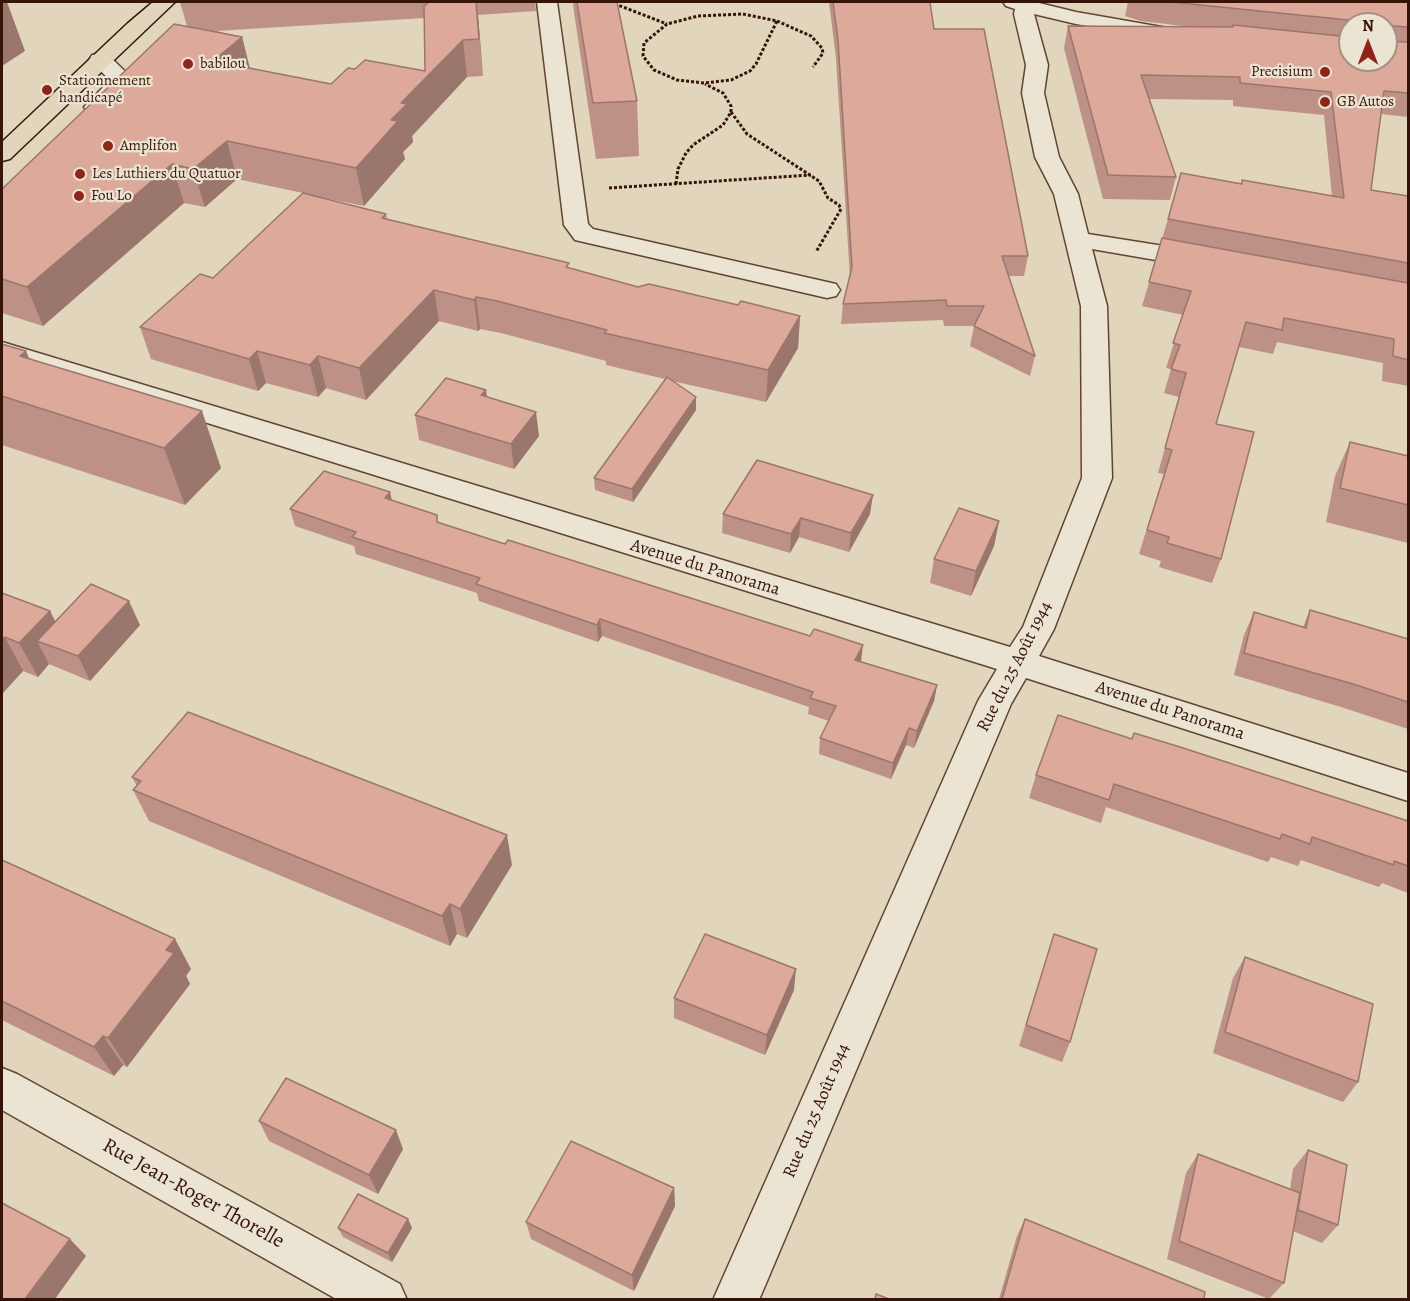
<!DOCTYPE html>
<html>
<head>
<meta charset="utf-8">
<style>
	body { margin:0 }
	#map { position:relative; width:1410px; height:1301px; overflow:hidden; background:#e1d5bb; font-family:Alegreya,serif }
	canvas { display:block }
	.frame { position:absolute; inset:0; border:3px solid #361407; pointer-events:none }
	.north { position:absolute; left:1338px; top:12px; width:60px; height:60px; box-sizing:border-box; background:#ece4d3; border:2px solid #a39181; border-radius:50%; rotate:0deg; font-size:16px; font-weight:700; line-height:24px; text-align:center; color:#361407 }
	.north::after { content:''; display:block; margin:auto; width:21px; height:27px; background:#8f2418; clip-path:polygon(50% 0,100% 100%,50% 72%,0 100%) }
</style>
</head>
<body>
<div id="map">
<canvas width="1410" height="1301"></canvas>
<div class="frame"></div>
<div class="north">N</div>
</div>
<script>
const ctx = document.querySelector('canvas').getContext('2d');
ctx.lineJoin = 'round';
const toPath = rows => new Path2D(rows.map(r => 'M' + r).join(''));
function stroke(path, color, width, dash) { ctx.strokeStyle = color; ctx.lineWidth = width; ctx.lineCap = dash ? 'butt' : 'round'; ctx.setLineDash(dash || []); ctx.stroke(path); }
function paint(path, color) { ctx.fillStyle = color; ctx.fill(path, 'evenodd'); }
function drawText(font, color, halo, rows, align = 'center') {
  ctx.font = font + ' Alegreya,serif'; ctx.lineWidth = 4.5; ctx.setLineDash([]); ctx.textBaseline = 'middle'; ctx.strokeStyle = halo; ctx.fillStyle = color; for (const [text, x, y, turn = 0] of rows) {
    ctx.save(); ctx.translate(x, y); ctx.rotate((+turn || 0) * Math.PI / 180); ctx.textAlign = isNaN(turn) ? turn : align; if (halo) ctx.strokeText(text, 0, 0); ctx.fillText(text, 0, 0); ctx.restore();
  }
}
const minor = toPath([
	[537,2,557,2,588,224,593,229,836,284,840,290,836,296,827,298,575,240,564,225,537,2],
	[1003,2,1035,2,1076,12,1173,29,1176,33,1173,37,1166,39,1076,24,1034,14,1048,65,1044,93,1059,157,1078,194,1088,234,1202,252,1211,255,1215,260,1211,265,1202,268,1092,249,1107,306,1112,478,1054,629,1039,656,1408,773,1408,801,1026,678,1011,704,759,1300,713,1300,978,701,997,669,2,359,2,342,1010,647,1023,627,1082,478,1081,306,1054,194,1035,157,1022,93,1026,65,1014,14,1015,9,1006,6,1003,2],
	[100,54,108,55,134,80,103,112,95,114,87,112,84,107,110,80,89,60,92,55,100,54],
	[2,1068,17,1074,400,1284,407,1300,338,1300,2,1110,2,1068]
]);
const major = toPath([
	[153,2,175,2,10,159,2,161,2,142,127,24,153,2]
]);
stroke(minor, '#614434', 3);
stroke(major, '#361407', 3);
stroke(toPath([
	[610,2,667,24],
	[743,14,777,21,756,64,750,71,731,80,704,83,677,80,654,70,643,56,644,43,667,24,698,16,743,14],
	[777,21,811,36,822,48,823,53,813,67],
	[731,112,747,134,819,181,828,198,839,205,841,209,816,252],
	[676,184,678,169,686,153,693,145,723,125,731,112,731,106,723,93,705,84],
	[609,188,811,175]
]), '#361407', 3, [3, 2]);
paint(minor, '#ece4d3');
paint(major, '#e1d5bb');
paint(toPath([
	[180,2,535,2,536,11,478,15,483,76,467,77,412,136,413,142,403,152,405,159,364,206,315,196,386,214,387,219,638,287,800,316,798,348,766,402,672,381,696,397,696,410,633,502,595,490,594,478,665,379,606,365,606,361,501,333,480,329,478,331,439,321,366,400,326,388,318,397,266,383,258,391,151,359,140,327,213,278,303,193,237,179,205,207,184,203,43,326,2,313,2,189,187,26],
	[424,18,425,71,355,69,331,84,250,69,242,37,216,31],
	[573,2,617,2,637,101,639,156,596,159,574,12],
	[829,2,930,2,934,29,1028,256,1024,276,1008,276,1035,356,1030,376,970,346,974,326,944,326,943,320,841,324,843,304,850,277,836,58],
	[1128,2,1408,2,1408,117,1381,114,1371,190,1408,196,1408,386,1382,381,1383,363,1277,342,1273,354,1239,347,1216,424,1221,559,1212,583,1159,567,1161,561,1139,554,1164,474,1158,473,1179,397,1164,393,1171,369,1166,368,1183,315,1142,306,1168,219,1241,184,1242,180,1332,196,1324,115,1233,106,1233,100,1149,99,1176,177,1170,200,1103,199,1064,48,1068,26,1192,27,1141,21,1125,16],
	[1350,24,1386,24,1350,60],
	[2,344,29,359,221,468,185,505,2,445],
	[415,415,539,436,514,469,419,440],
	[1350,442,1408,456,1408,543,1326,522,1335,476],
	[392,501,437,515,438,523,861,662,937,685,934,701,914,748,906,745,891,779,819,754,820,738,829,721,808,714,809,707,602,636,598,642,479,601,477,593,356,554,354,546,295,526,290,509],
	[723,514,870,514,849,552,799,537,790,553,722,533],
	[999,521,994,546,971,596,930,583,934,559],
	[2,593,50,611,55,621,140,625,90,681,49,664,38,677,23,671,2,694],
	[1310,610,1408,639,1408,729,1341,707,1234,675,1244,635,1254,612,1303,627],
	[1132,739,1408,821,1408,893,1382,883,1379,887,1301,860,1298,866,1271,857,1268,862,1106,807,1101,823,1029,798,1036,775],
	[132,777,512,865,467,938,457,934,450,946,149,821,133,790,137,786],
	[2,860,191,969,186,976,190,984,127,1067,123,1065,114,1076,2,1020],
	[1054,934,1070,1042,1062,1062,1019,1046],
	[1245,957,1358,1082,1343,1102,1213,1053,1233,978],
	[794,990,765,1055,674,1018,674,998],
	[259,1121,403,1149,378,1194,269,1141],
	[1308,1150,1338,1225,1322,1243,1293,1231,1284,1283,1269,1299,1167,1259,1186,1173,1198,1154,1290,1189,1293,1169],
	[674,1188,675,1206,634,1291,531,1239,526,1222],
	[408,1219,412,1228,392,1262,343,1237,338,1228],
	[1025,1219,1204,1299,999,1299,1017,1236]
]), '#bd9185');
paint(toPath([
	[2,2,7,2,25,51,2,66],
	[476,2,477,2,478,15,483,76],
	[1392,35,1386,52,1386,38],
	[242,37,251,73,213,61],
	[463,40,467,77,412,136,413,142,403,152,405,159,364,206,356,168,391,120,401,103],
	[227,141,237,179,205,207,193,169],
	[172,164,184,203,43,326,27,287],
	[434,290,439,321,366,400,359,368],
	[476,297,480,329,478,331,474,300],
	[800,316,798,348,766,402,768,370],
	[26,351,50,408,20,356],
	[257,351,266,383,258,391,249,359],
	[318,356,326,388,318,397,310,365],
	[486,390,490,414,481,395],
	[696,397,696,410,633,502,632,489],
	[202,411,221,468,185,505,164,448],
	[536,412,539,436,514,469,511,444],
	[390,492,394,509,385,498],
	[873,495,870,514,849,552,851,533],
	[801,518,799,537,790,553,791,534],
	[999,521,994,546,971,596,976,571],
	[129,601,140,625,90,681,78,656],
	[50,611,67,645,37,641,49,664,38,677,19,643],
	[600,619,602,636,598,642,597,625],
	[5,637,23,671,2,694,2,641],
	[863,645,861,662,855,660],
	[937,685,934,701,914,748,917,731],
	[909,728,906,745,891,779,893,763],
	[507,835,512,865,467,938,460,909],
	[450,904,457,934,450,946,442,916],
	[175,939,191,969,186,976,190,984,127,1067,108,1038,166,950],
	[796,969,794,990,765,1055,767,1035],
	[103,1036,123,1065,114,1076,94,1047],
	[396,1130,403,1149,378,1194,369,1175],
	[674,1188,675,1206,634,1291,632,1275],
	[408,1219,412,1228,392,1262,388,1253],
	[70,1239,86,1256,55,1299,25,1299]
]), '#9a766c');
const building = toPath([
	[429,2,476,2,479,39,463,40,401,103,407,104,391,120,398,121,356,168,227,141,193,169,172,164,27,287,2,279,2,189,174,24,242,37,213,61,331,84,348,68,355,69,365,60,425,71,424,6,429,2],
	[577,2,617,2,637,101,593,103,577,2],
	[833,2,930,2,934,29,984,29,1028,256,1002,256,1035,356,974,326,984,306,947,306,946,300,843,304,852,267,838,40,833,2],
	[1171,2,1408,2,1408,27,1393,26,1392,35,1386,38,1386,24,1358,24,1358,21,1171,2],
	[1233,25,1350,37,1350,60,1386,60,1386,41,1408,42,1408,93,1384,91,1371,190,1408,196,1408,263,1168,219,1181,173,1242,184,1242,180,1344,198,1331,92,1240,83,1240,77,1141,75,1176,177,1108,175,1068,26,1233,27,1233,25],
	[303,193,386,214,382,218,569,263,566,267,638,287,649,284,738,305,741,301,800,316,768,370,604,333,607,330,497,301,476,297,474,300,434,290,359,368,318,356,310,365,257,351,249,359,140,327,200,274,213,278,303,193],
	[1162,238,1408,283,1408,360,1393,356,1394,339,1284,318,1282,330,1246,322,1216,424,1254,432,1221,559,1167,543,1169,537,1147,530,1172,450,1165,448,1186,373,1171,369,1180,345,1173,343,1191,291,1149,282,1162,238],
	[2,344,26,351,20,356,202,411,164,448,2,396,2,344],
	[667,377,696,397,632,489,594,478,667,377],
	[446,378,486,390,481,395,536,412,511,444,415,415,446,378],
	[1350,442,1408,456,1408,505,1340,488,1350,442],
	[757,460,873,495,851,533,801,518,791,534,723,514,757,460],
	[324,471,390,492,385,498,437,515,437,522,505,544,508,540,810,636,814,629,863,645,855,660,937,685,917,731,909,728,893,763,820,738,836,706,810,698,813,692,600,619,597,625,476,584,480,578,352,537,356,532,290,509,324,471],
	[959,508,999,521,976,571,934,559,959,508],
	[91,584,129,601,78,656,37,641,91,584],
	[2,593,50,611,19,643,5,637,2,641,2,593],
	[1310,610,1408,639,1408,702,1353,684,1244,653,1254,612,1306,628,1310,610],
	[188,712,507,835,460,909,450,904,442,916,133,790,141,781,132,777,188,712],
	[1058,715,1132,739,1134,733,1180,747,1408,821,1408,866,1394,861,1394,865,1312,837,1310,844,1282,834,1280,839,1114,784,1109,800,1036,775,1058,715],
	[2,860,175,939,166,950,174,953,108,1038,103,1036,94,1047,2,1001,2,860],
	[705,934,796,969,767,1035,674,998,705,934],
	[1054,934,1097,949,1070,1042,1026,1025,1054,934],
	[1245,957,1373,1004,1358,1082,1225,1032,1245,957],
	[286,1078,396,1130,369,1175,259,1121,286,1078],
	[571,1141,674,1188,632,1275,526,1222,571,1141],
	[1308,1150,1347,1165,1338,1225,1298,1210,1308,1150],
	[1198,1154,1300,1193,1284,1283,1179,1241,1198,1154],
	[358,1194,408,1219,388,1253,338,1228,358,1194],
	[2,1203,70,1239,25,1299,2,1299,2,1203],
	[1025,1219,1205,1292,1204,1299,1002,1299,1025,1219],
	[876,1294,889,1299,875,1299,876,1294]
]);
paint(building, '#dca99b');
stroke(building, '#9a766c', 1.5);
for (const [x, y, r, color] of [
	[188,64,6,"#8f2418"],
	[1325,72,6,"#8f2418"],
	[47,90,6,"#8f2418"],
	[1325,102,6,"#8f2418"],
	[108,146,6,"#8f2418"],
	[80,174,6,"#8f2418"],
	[79,196,6,"#8f2418"]
]) { const dot = new Path2D(); dot.arc(x, y, r, 0, 2 * Math.PI); ctx.fillStyle = color; ctx.fill(dot); stroke(dot, '#ece4d3', 2); }
drawText('15px', '#361407', '#ece4d3', [
	["babilou",200,64],
	["Precisium",1313,72,"right"],
	["Stationnement",59,81],
	["handicapé",59,98],
	["GB Autos",1337,102],
	["Amplifon",120,146],
	["Les Luthiers du Quatuor",92,174],
	["Fou Lo",91,196]
], 'left');
drawText('18px', '#361407', '#ece4d3', [
	["Avenue du Panorama",705,568,17],
	["Rue du 25 Août 1944",1015,667,-63],
	["Avenue du Panorama",1170,711,18],
	["Rue du 25 Août 1944",817,1111,-67]
]);
drawText('21px', '#361407', '#ece4d3', [
	["Rue Jean-Roger Thorelle",193,1194,29]
]);
</script>
</body>
</html>
